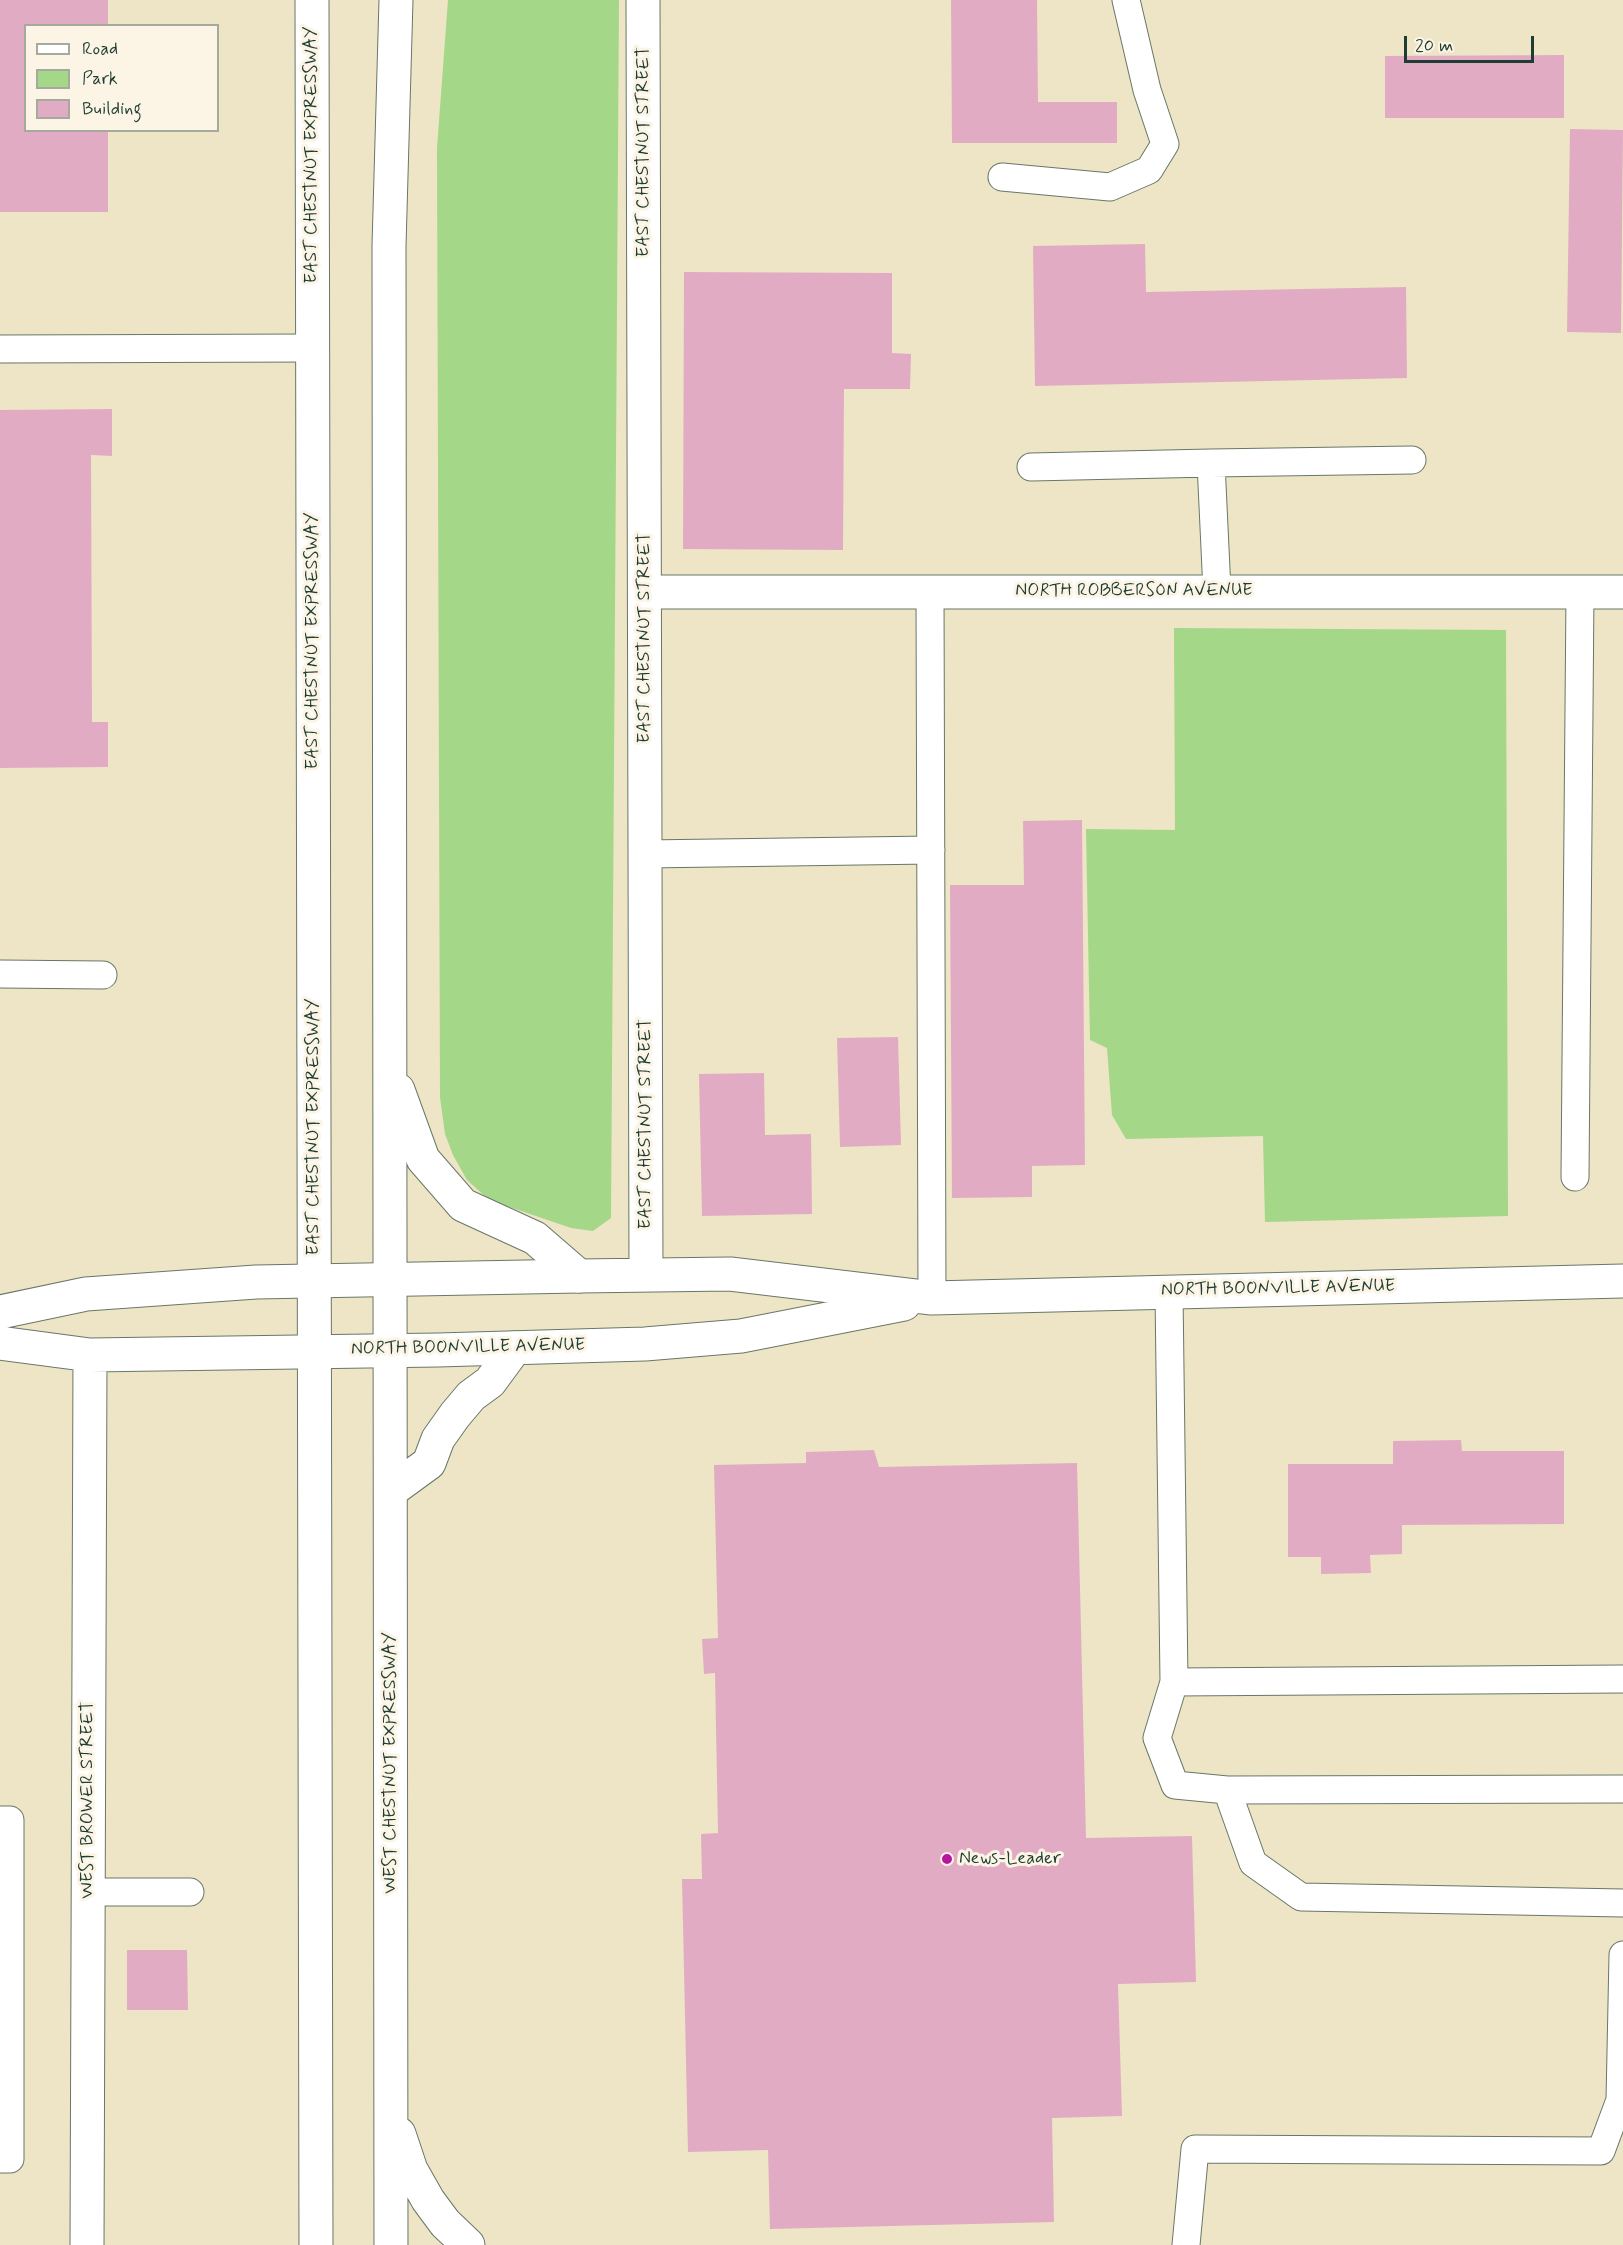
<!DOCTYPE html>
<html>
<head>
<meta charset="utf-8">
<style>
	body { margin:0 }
	#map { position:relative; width:1623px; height:2245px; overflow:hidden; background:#ede5c5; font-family:Mynerve,sans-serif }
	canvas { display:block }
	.legend { position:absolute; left:24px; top:24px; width:195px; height:108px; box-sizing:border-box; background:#fcf5e5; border:2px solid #a4ab9e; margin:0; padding:8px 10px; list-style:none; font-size:18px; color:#1f3d34 }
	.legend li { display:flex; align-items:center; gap:12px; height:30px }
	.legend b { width:30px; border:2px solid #a4ab9e }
	.scale { position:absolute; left:1404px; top:36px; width:130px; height:27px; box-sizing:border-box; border:3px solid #1f3d34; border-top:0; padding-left:8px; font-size:18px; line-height:21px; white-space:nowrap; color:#1f3d34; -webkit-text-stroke:4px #fcf5e5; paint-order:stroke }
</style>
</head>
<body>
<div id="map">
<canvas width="1623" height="2245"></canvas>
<ul class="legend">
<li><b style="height:8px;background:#fff"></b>Road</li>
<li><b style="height:16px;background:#a4d787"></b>Park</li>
<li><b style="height:16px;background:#e1acc3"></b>Building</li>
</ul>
<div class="scale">20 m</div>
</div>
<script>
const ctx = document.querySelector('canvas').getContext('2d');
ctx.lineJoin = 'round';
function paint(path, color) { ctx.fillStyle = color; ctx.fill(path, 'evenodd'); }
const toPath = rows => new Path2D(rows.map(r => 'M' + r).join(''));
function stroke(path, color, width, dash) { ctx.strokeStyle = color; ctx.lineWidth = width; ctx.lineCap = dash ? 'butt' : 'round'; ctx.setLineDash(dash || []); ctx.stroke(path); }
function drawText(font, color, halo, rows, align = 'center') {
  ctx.font = font + ' Mynerve,sans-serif'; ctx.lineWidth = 6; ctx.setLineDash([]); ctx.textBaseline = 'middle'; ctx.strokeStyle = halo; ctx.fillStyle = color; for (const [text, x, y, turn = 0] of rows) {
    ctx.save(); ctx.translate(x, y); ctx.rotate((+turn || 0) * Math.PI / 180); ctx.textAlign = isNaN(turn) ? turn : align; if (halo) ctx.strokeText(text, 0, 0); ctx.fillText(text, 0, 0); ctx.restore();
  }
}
paint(toPath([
	[448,0,619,0,611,1218,593,1231,571,1228,489,1200,467,1180,453,1155,445,1134,440,1097,437,148],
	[1174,628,1506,630,1508,1216,1265,1222,1263,1136,1126,1139,1112,1115,1107,1048,1090,1040,1086,829,1175,830]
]), '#a4d787');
paint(toPath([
	[0,0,108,0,108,26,26,26,26,130,108,130,108,212,0,212],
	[951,0,1037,0,1038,102,1117,102,1117,143,952,143],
	[1564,55,1564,118,1385,118,1385,56],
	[1570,129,1623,130,1621,333,1567,332],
	[1145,244,1146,292,1406,287,1407,378,1035,386,1033,246],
	[684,272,892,273,892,353,911,354,910,389,844,389,843,550,683,549],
	[112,409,112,456,91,455,92,722,108,722,108,767,0,768,0,410],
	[1082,820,1085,1165,1032,1166,1032,1197,952,1198,950,885,1024,885,1023,821],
	[898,1037,901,1145,840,1147,837,1038],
	[764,1073,765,1135,811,1134,812,1214,702,1216,699,1074],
	[1461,1440,1462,1451,1564,1451,1564,1524,1402,1525,1402,1554,1370,1555,1371,1573,1321,1574,1321,1557,1288,1557,1288,1464,1393,1464,1393,1441],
	[874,1450,879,1467,1077,1463,1086,1838,1192,1836,1196,1982,1118,1984,1122,2116,1052,2118,1054,2222,770,2229,768,2150,688,2152,682,1879,702,1879,701,1834,718,1833,715,1673,704,1674,702,1639,718,1638,714,1465,806,1463,806,1452],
	[127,1950,187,1950,188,2010,127,2010]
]), '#e1acc3');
const lane = toPath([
	[1002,177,1110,187,1149,170,1165,144,1147,90,1126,0],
	[0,349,312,348],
	[1211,463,1412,460],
	[1031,467,1211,463,1217,591],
	[930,592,932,1298],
	[645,854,931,850],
	[0,974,103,975],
	[1575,1177,1580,592],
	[1169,1292,1174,1682],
	[1623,1679,1174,1682,1157,1738,1175,1785,1227,1790,1623,1789],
	[1227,1790,1253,1863,1301,1897,1623,1903],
	[0,1820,10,1820,10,2159,0,2159],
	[88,1892,190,1892],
	[1186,2245,1195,2149,1601,2151,1620,2100,1623,1955]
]);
const street = toPath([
	[643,0,646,1275],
	[645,592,1623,592],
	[0,1312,86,1294,256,1282,579,1276,730,1274,932,1298,1623,1281],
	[0,1343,90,1355,438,1350,645,1344,741,1336,904,1304],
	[87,2245,90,1355]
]);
const primary = toPath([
	[312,0,316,2245],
	[398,1090,423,1159,463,1205,535,1238,579,1276],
	[392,1490,429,1463,438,1439,455,1415,471,1396,490,1382,515,1348],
	[399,2134,411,2170,428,2200,445,2223,468,2245],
	[391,2245,389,246,396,0]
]);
stroke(lane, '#677867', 29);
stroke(street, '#677867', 35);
stroke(primary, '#677867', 35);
stroke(lane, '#fff', 27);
stroke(street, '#fff', 33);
stroke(primary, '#fff', 33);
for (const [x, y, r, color] of [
	[947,1859,6,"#b5179e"]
]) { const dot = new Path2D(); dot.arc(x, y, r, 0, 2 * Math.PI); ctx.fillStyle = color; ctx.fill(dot); stroke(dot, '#fcf5e5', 2); }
drawText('18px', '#1f3d34', '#fcf5e5', [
	["EAST CHESTNUT STREET",644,152,-90],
	["EAST CHESTNUT EXPRESSWAY",312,155,-90],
	["NORTH ROBBERSON AVENUE",1134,591],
	["EAST CHESTNUT STREET",645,638,-90],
	["EAST CHESTNUT EXPRESSWAY",313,641,-90],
	["EAST CHESTNUT STREET",646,1124,-90],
	["EAST CHESTNUT EXPRESSWAY",314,1127,-90],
	["NORTH BOONVILLE AVENUE",1278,1289,-1],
	["NORTH BOONVILLE AVENUE",468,1348,-1],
	["WEST CHESTNUT EXPRESSWAY",391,1763,-90],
	["WEST BROWER STREET",88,1800,-90]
]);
drawText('18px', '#1f3d34', '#fcf5e5', [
	["News-Leader",959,1859]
], 'left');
</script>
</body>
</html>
